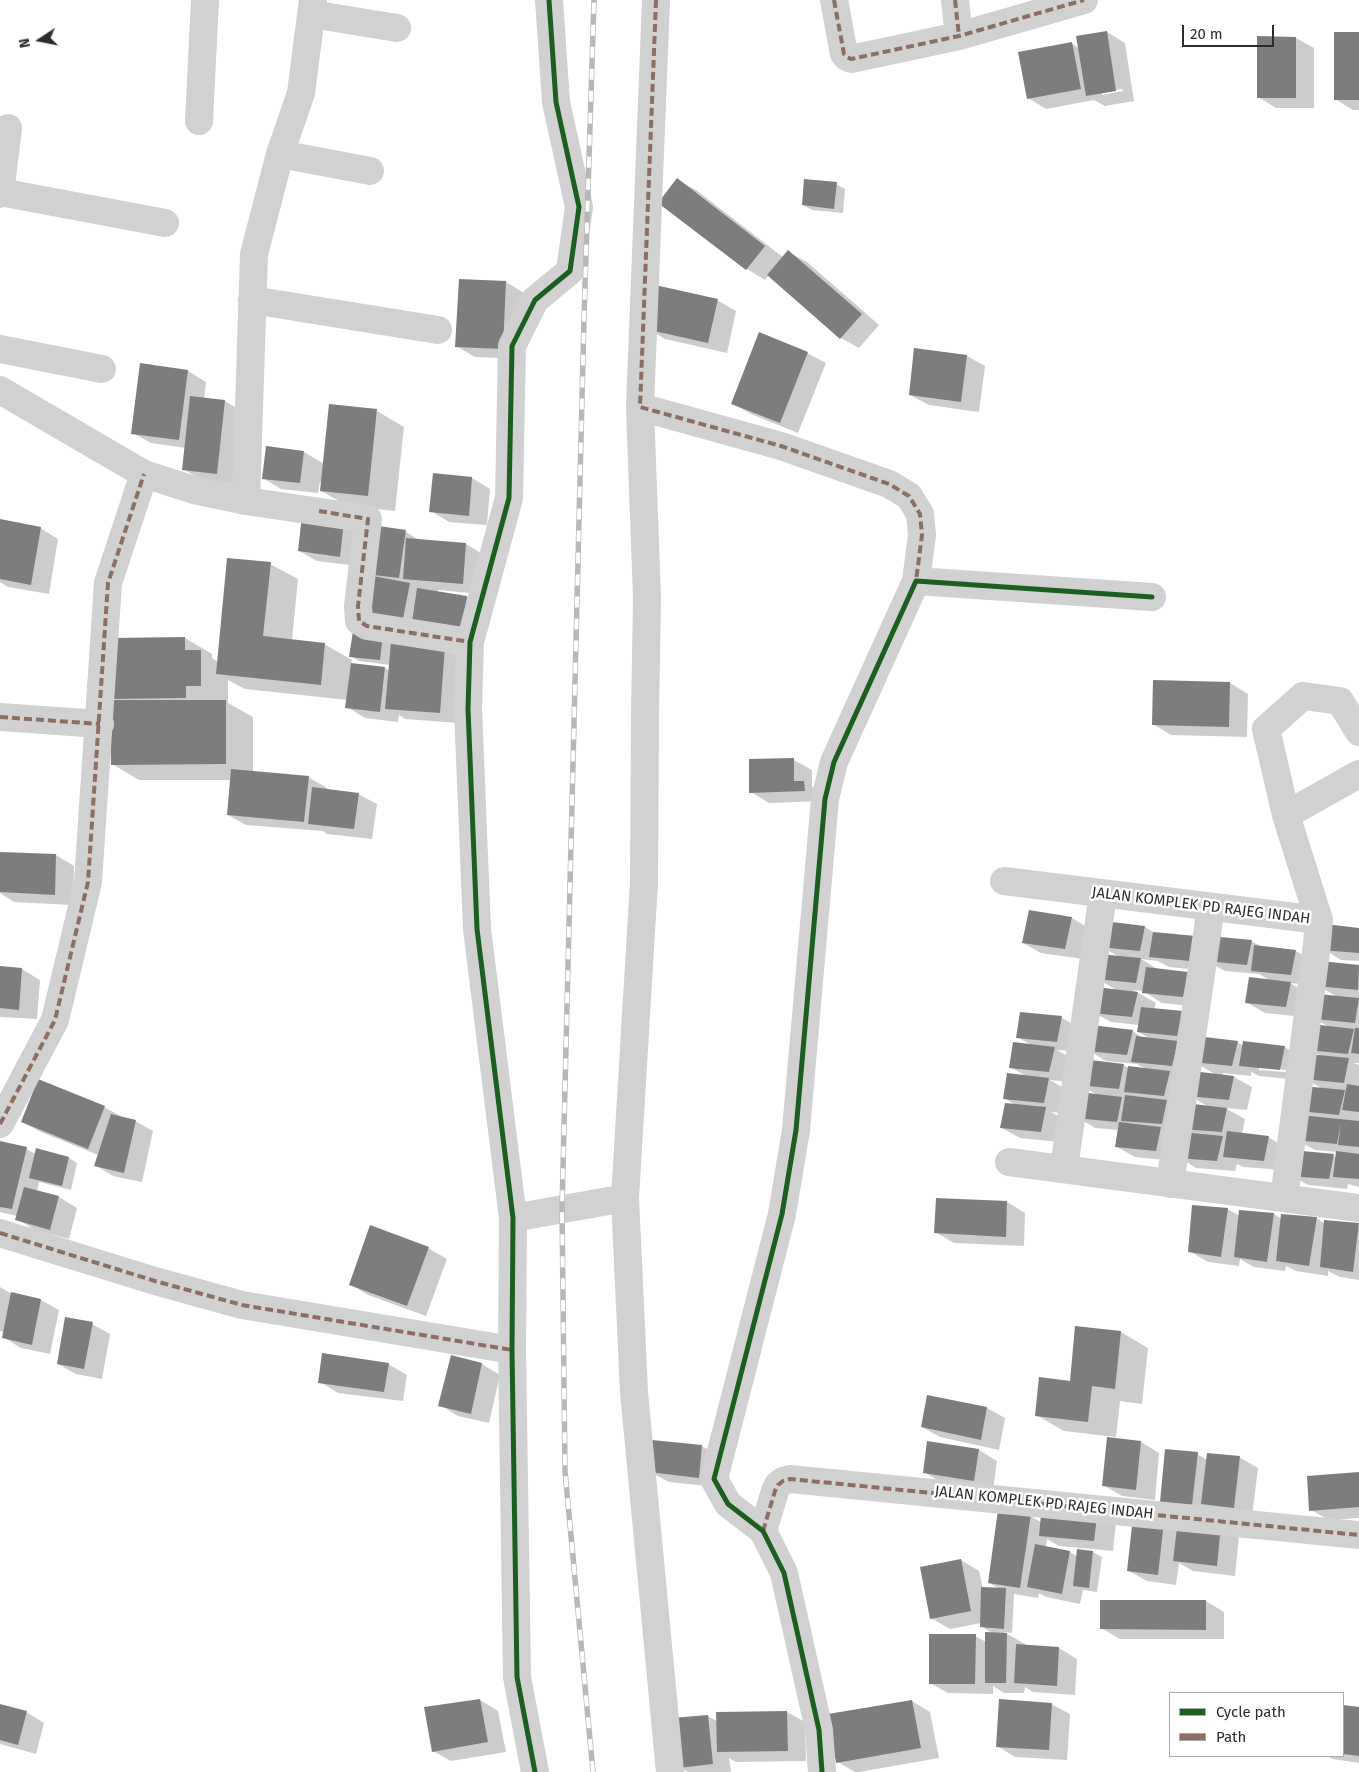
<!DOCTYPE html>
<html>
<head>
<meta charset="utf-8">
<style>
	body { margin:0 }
	#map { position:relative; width:1359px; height:1772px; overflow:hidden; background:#fff; font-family:"Fira Sans",sans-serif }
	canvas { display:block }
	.legend { position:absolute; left:1169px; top:1692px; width:175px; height:65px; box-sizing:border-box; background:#fff; border:1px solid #ababab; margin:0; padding:6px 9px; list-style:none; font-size:15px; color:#2c2c2c }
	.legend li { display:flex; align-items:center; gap:10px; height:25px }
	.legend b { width:25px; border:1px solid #ababab }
	.north { position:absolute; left:15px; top:15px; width:50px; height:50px; -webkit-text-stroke:4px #fff; paint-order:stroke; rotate:259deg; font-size:14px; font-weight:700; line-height:20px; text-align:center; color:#2c2c2c }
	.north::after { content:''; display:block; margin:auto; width:18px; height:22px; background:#2c2c2c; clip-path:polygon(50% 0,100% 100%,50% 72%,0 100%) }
	.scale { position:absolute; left:1182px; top:25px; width:92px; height:22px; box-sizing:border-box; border:2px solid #2c2c2c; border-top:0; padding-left:6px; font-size:15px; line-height:18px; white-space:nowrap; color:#2c2c2c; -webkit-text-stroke:4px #fff; paint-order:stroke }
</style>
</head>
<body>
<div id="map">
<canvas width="1359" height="1772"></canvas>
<ul class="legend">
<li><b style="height:6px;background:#1b5e20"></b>Cycle path</li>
<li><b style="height:6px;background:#8d6e63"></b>Path</li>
</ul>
<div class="north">N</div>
<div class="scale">20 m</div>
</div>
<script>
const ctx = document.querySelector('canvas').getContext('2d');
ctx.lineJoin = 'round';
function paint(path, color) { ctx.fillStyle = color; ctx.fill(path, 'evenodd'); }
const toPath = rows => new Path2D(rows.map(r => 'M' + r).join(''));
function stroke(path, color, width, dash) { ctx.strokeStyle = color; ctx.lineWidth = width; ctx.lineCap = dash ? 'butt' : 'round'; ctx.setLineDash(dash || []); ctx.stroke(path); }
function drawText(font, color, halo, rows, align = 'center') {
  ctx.font = font + ' "Fira Sans",sans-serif'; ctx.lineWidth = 5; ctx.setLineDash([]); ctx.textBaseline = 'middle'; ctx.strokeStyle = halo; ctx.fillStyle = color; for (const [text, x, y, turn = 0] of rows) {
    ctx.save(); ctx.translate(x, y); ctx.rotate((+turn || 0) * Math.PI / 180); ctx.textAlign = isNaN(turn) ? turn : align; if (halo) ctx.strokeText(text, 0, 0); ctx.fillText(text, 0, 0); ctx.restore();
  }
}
paint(toPath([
	[1107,32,1125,43,1134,101,1105,106,1094,100,1046,109,1028,98,1071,43,1079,48],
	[1122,89,1123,91,1102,95,1102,92],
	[1359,34,1359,110,1353,110,1335,99],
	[1296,38,1314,48,1314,108,1276,108,1258,97],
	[677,180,696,190,784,258,788,252,807,262,879,325,859,348,841,338,769,275,765,280,747,269,660,203],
	[836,184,845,189,843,213,812,210,803,205],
	[460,280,506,282,524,293,521,359,475,357,456,346],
	[717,300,736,311,727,353,665,339,647,328],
	[807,353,826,363,798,433,751,414,732,403],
	[967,356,985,366,979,412,929,405,910,395],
	[141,365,188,371,206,382,204,399,225,401,243,412,235,484,202,480,183,469,186,448,151,443,133,433],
	[330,405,377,411,404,427,395,511,348,506,321,491,322,482,320,482,318,493,281,489,263,478,304,452,324,464],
	[434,475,472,478,490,489,487,525,449,522,431,511],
	[303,517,362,532,358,566,317,561,299,551],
	[0,521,40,528,58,539,49,594,8,587,0,582],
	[406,532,421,541,466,544,484,555,481,594,438,590,438,593,467,597,485,608,385,627,367,573],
	[270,564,298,579,292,640,324,644,352,660,351,664,385,668,390,671,390,665,359,661,351,656,354,632,444,648,463,658,458,723,405,719,399,715,398,722,365,718,347,707,348,700,245,689,228,680,228,703,253,717,253,772,308,777,327,788,326,790,358,794,377,804,372,839,327,834,323,831,246,825,228,815,231,780,139,780,112,764,119,702,112,698,185,638,212,654,212,658,218,662],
	[1230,683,1248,694,1247,737,1171,735,1153,724],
	[794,760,812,770,812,787,822,793,823,801,769,803,751,792],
	[0,853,56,855,74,866,73,905,14,902,0,893],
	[1072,918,1090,929,1083,959,1041,953,1023,943],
	[1145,927,1155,933,1251,941,1262,947,1296,951,1314,962,1310,985,1290,983,1309,994,1304,1017,1265,1013,1246,1002,1271,981,1259,974,1225,971,1210,963,1208,971,1169,967,1158,961,1141,959,1159,970,1187,973,1201,1007,1162,1003,1143,991,1133,990,1156,1003,1154,1009,1182,1013,1197,1038,1237,1042,1244,1046,1284,1047,1303,1057,1298,1080,1259,1076,1251,1072,1251,1076,1223,1073,1223,1076,1234,1077,1252,1087,1247,1110,1225,1108,1245,1119,1242,1134,1268,1137,1287,1148,1282,1170,1243,1167,1237,1164,1235,1171,1196,1168,1178,1157,1174,1161,1135,1157,1117,1147,1119,1130,1095,1128,1077,1117,1099,1096,1079,1084,1123,1065,1129,1068,1148,1070,1137,1064,1106,1061,1088,1050,1132,1031,1144,1038,1151,1039,1138,1032,1139,1025,1111,1022,1093,1012,1118,991,1096,978,1119,957,1101,946],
	[1194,1062,1203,1067,1216,1075,1191,1072],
	[1259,1067,1286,1070,1286,1072,1259,1070],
	[1172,1074,1193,1076,1190,1096,1209,1107,1183,1106,1187,1083],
	[1359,929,1359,961,1341,960,1323,949],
	[1322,962,1359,966,1359,1063,1354,1063,1359,1065,1359,1187,1348,1184,1347,1189,1308,1185,1290,1175,1293,1151,1337,1157,1337,1152,1315,1150,1297,1140,1311,1117,1300,1111,1323,1089,1305,1079,1321,1056,1309,1049,1331,1028,1315,1019,1338,997,1318,986],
	[0,967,22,969,40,980,37,1019,0,1017],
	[1062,1018,1080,1028,1075,1051,1057,1050,1073,1059,1068,1082,1050,1080,1067,1090,1062,1113,1051,1112,1064,1119,1059,1142,1020,1138,1002,1128,1017,1106,1004,1098,1026,1076,1010,1067,1033,1046,1017,1037],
	[104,1107,124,1118,135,1121,153,1131,142,1182,113,1176,95,1165,98,1155,41,1132,23,1122],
	[0,1142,26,1149,36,1154,69,1158,77,1163,71,1190,39,1182,37,1192,59,1197,77,1208,69,1239,35,1230,17,1219,17,1216,0,1212],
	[1007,1202,1025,1213,1024,1246,954,1243,935,1232],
	[1227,1209,1240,1216,1240,1211,1274,1214,1282,1219,1316,1218,1325,1224,1326,1222,1359,1225,1359,1280,1340,1277,1328,1271,1328,1276,1296,1271,1286,1266,1285,1271,1254,1267,1240,1259,1239,1266,1208,1262,1189,1251],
	[428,1248,447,1259,426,1316,368,1295,350,1284],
	[0,1287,12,1294,41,1300,59,1310,50,1354,21,1348,3,1337,4,1332,0,1331],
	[92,1324,110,1334,102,1379,76,1374,58,1364],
	[1121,1332,1148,1348,1142,1404,1120,1401,1116,1437,1064,1431,1036,1415],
	[452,1357,482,1364,500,1375,489,1423,458,1416,440,1405],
	[388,1364,407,1375,403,1401,338,1393,320,1382],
	[928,1396,987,1408,1005,1418,999,1450,940,1437,922,1427],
	[1108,1439,1141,1442,1159,1453,1155,1500,1122,1496,1103,1485],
	[702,1446,720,1457,717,1487,669,1482,650,1472],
	[979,1450,997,1461,993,1490,942,1483,924,1472],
	[1197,1454,1207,1460,1239,1457,1258,1468,1252,1517,1179,1512],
	[1359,1473,1359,1518,1329,1520,1311,1510],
	[1030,1516,1041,1522,1116,1521,1113,1551,1059,1546,1047,1539,1046,1547,1070,1552,1078,1557,1078,1550,1093,1552,1102,1557,1097,1592,1083,1590,1080,1604,1046,1597,1039,1593,1038,1598,1014,1594,1012,1633,1004,1632,1025,1644,1025,1646,1059,1648,1077,1659,1075,1695,1033,1692,1025,1687,1024,1693,1004,1693,993,1686,993,1694,948,1693,930,1683,975,1636,986,1642,993,1634,981,1626,981,1623,950,1629,931,1618,961,1560,979,1571,983,1589,1000,1589,989,1583],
	[1134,1519,1239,1536,1235,1576,1193,1571,1179,1563,1176,1585,1147,1581,1129,1571],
	[1206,1601,1224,1612,1224,1639,1120,1639,1101,1628],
	[480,1700,498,1711,506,1752,451,1761,433,1751],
	[912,1701,930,1712,939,1758,859,1772,855,1772,838,1762],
	[1051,1704,1070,1714,1067,1760,1015,1757,997,1746],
	[0,1705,26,1712,44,1723,36,1754,0,1744],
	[1343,1706,1359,1708,1359,1763,1333,1759,1327,1756,1343,1756],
	[787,1712,805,1722,806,1761,736,1762,729,1758,731,1772,688,1772,679,1767,708,1716,718,1722]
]), '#0003');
paint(toPath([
	[1107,31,1116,91,1086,96,1076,36],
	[1334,32,1359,32,1359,100,1334,100],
	[1257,36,1296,37,1296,98,1257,98],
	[1072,42,1081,89,1027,99,1018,52],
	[677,178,765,246,746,270,658,203],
	[804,179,837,182,834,209,802,205],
	[788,250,862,314,840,339,767,275],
	[459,279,506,281,503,349,455,347],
	[655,285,718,299,708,343,645,329],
	[759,332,808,352,780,423,731,404],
	[914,348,967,355,961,402,909,395],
	[140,363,188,370,179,440,131,434],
	[190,396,225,400,217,474,182,470],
	[329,404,377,409,368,496,320,491],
	[266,446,304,451,300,483,262,479],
	[433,473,472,477,469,516,429,512],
	[302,515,344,521,340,557,298,551],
	[0,519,41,527,31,585,0,579],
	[372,525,406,530,399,578,365,574],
	[406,538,466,543,463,584,403,579],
	[227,558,271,562,263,636,325,643,321,685,216,674],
	[373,576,410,583,402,624,365,617],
	[417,588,467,596,462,629,412,622],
	[353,631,383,635,380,660,349,657],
	[185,637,185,650,201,650,201,686,186,686,186,698,111,699,110,638],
	[391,642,445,646,440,713,385,709],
	[351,663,385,667,380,712,345,708],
	[1153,680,1230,682,1229,727,1152,725],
	[110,700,226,700,226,764,111,765],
	[794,758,794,781,804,781,805,791,749,793,749,759],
	[231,769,309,776,304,822,227,815],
	[312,787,359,793,354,829,308,824],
	[0,852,56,854,55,895,0,892],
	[1029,910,1072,917,1065,949,1022,943],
	[1103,921,1145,926,1140,951,1099,947],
	[1325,924,1359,928,1359,953,1321,950],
	[1153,932,1196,936,1190,961,1149,957],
	[1210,936,1252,940,1247,965,1206,961],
	[1254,945,1296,950,1291,975,1251,971],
	[1099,954,1141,958,1136,983,1095,979],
	[1321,961,1359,965,1358,990,1317,986],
	[0,966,22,968,19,1010,0,1008],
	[1146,967,1188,972,1183,997,1142,993],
	[1249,977,1291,982,1286,1007,1245,1003],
	[1096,987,1138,992,1132,1017,1092,1013],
	[1318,994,1359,998,1355,1023,1314,1019],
	[1141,1007,1183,1011,1177,1036,1137,1032],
	[1020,1012,1062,1016,1057,1042,1016,1038],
	[1312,1024,1354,1029,1348,1054,1307,1050],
	[1091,1025,1133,1030,1127,1055,1087,1051],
	[1355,1028,1359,1028,1359,1054,1351,1053],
	[1136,1036,1178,1041,1172,1066,1131,1062],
	[1196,1036,1238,1041,1232,1066,1192,1062],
	[1243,1041,1285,1046,1280,1070,1239,1066],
	[1013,1042,1055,1047,1049,1072,1009,1068],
	[1308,1054,1349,1058,1344,1083,1303,1079],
	[1082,1059,1124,1064,1119,1089,1078,1085],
	[1128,1066,1170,1071,1164,1096,1124,1092],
	[1192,1071,1234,1076,1229,1100,1188,1096],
	[1007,1073,1049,1078,1044,1103,1003,1099],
	[38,1079,105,1106,88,1149,21,1122],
	[1347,1084,1359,1086,1359,1112,1342,1110],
	[1303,1086,1345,1090,1339,1115,1299,1111],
	[1080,1092,1122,1097,1117,1122,1075,1118],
	[1125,1095,1167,1100,1162,1124,1121,1121],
	[1005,1103,1046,1107,1041,1132,1000,1128],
	[1185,1103,1227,1108,1222,1132,1181,1129],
	[111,1114,136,1120,124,1173,94,1166],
	[1300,1115,1359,1121,1359,1147,1338,1145,1341,1123,1337,1144,1295,1140],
	[1119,1122,1161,1127,1156,1151,1115,1147],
	[1227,1131,1269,1136,1264,1161,1223,1157],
	[1181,1132,1223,1136,1217,1161,1177,1158],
	[0,1141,27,1147,12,1209,0,1207],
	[36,1148,69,1157,62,1186,29,1178],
	[1292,1150,1334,1154,1329,1179,1288,1176],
	[1336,1151,1359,1154,1359,1179,1333,1177],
	[24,1187,59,1196,50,1230,15,1220],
	[936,1198,1007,1201,1006,1237,934,1233],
	[1192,1205,1228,1208,1221,1257,1188,1252],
	[1239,1210,1274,1213,1267,1262,1234,1257],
	[1281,1214,1317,1217,1309,1266,1276,1261],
	[1324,1220,1359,1223,1353,1272,1320,1267],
	[370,1225,429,1247,407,1306,349,1285],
	[11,1292,41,1299,32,1345,2,1338],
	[65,1317,93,1322,84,1369,57,1364],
	[1075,1326,1121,1331,1115,1389,1092,1386,1088,1422,1035,1416,1039,1377,1070,1381],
	[322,1353,389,1363,384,1392,318,1383],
	[451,1355,482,1363,471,1414,438,1406],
	[927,1395,987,1407,981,1440,921,1427],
	[1107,1437,1141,1441,1136,1490,1102,1486],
	[652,1440,702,1445,699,1478,649,1472],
	[927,1441,979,1449,974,1481,923,1473],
	[1165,1449,1198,1452,1192,1505,1160,1502],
	[1207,1453,1240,1456,1234,1508,1201,1504],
	[1359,1472,1359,1507,1309,1511,1307,1476],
	[1042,1504,1098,1509,1094,1541,1039,1536],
	[998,1510,1031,1514,1020,1588,988,1583],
	[1133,1517,1164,1521,1158,1575,1127,1571],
	[1178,1519,1221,1525,1217,1566,1173,1561],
	[1035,1544,1070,1551,1062,1594,1027,1587],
	[1077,1549,1093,1551,1089,1588,1073,1586],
	[961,1559,971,1611,930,1619,920,1567],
	[981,1587,1006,1588,1004,1629,980,1627],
	[1100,1600,1206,1600,1206,1630,1100,1629],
	[985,1632,1007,1633,1006,1683,985,1683],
	[929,1634,976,1634,975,1684,929,1684],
	[1016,1644,1059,1647,1057,1686,1014,1683],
	[480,1699,488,1742,432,1752,424,1707],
	[999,1699,1052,1703,1049,1750,996,1747],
	[912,1700,921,1748,836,1763,828,1714],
	[0,1704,27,1711,18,1745,0,1740],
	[1343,1705,1359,1707,1359,1756,1343,1754],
	[787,1711,788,1751,717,1752,716,1712],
	[708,1715,713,1764,678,1768,672,1718]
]), '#7d7d7d');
stroke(toPath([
	[834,0,844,54,847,57,851,59,959,36,1084,0],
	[955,0,959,36],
	[311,14,397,28],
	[199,121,205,0],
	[280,154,370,171],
	[0,192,165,223],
	[0,194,8,128],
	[252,300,438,330],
	[0,349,102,369],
	[0,390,144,474,194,490,246,501,368,519,358,606,359,621,367,626,470,642],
	[640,407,781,446,889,484,909,496,920,514,922,535,916,581],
	[246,501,254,254,280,154,301,93,313,0],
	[0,717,100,724],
	[1359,732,1340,701,1303,696,1266,729,1286,815,1359,774],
	[1004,881,1319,920],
	[0,1124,55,1020,88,882,108,583,144,474],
	[1009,1162,1359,1208],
	[1064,1168,1103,894],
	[1170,1184,1211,907],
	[625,1198,634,1392,670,1772],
	[1284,1198,1317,944,1319,920,1286,815],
	[513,1218,625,1198,644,882,645,715,647,598,640,407,656,0],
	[0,1233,155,1281,242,1305,512,1350],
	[763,1531,775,1491,778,1485,783,1481,790,1479,1359,1535],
	[535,1772,517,1677,512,1350,513,1218,477,929,468,709,470,642,509,498,512,346,535,300,570,271,579,207,556,102,549,0],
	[822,1772,819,1730,784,1573,763,1531,728,1504,714,1479,782,1214,796,1130,825,799,834,762,916,581,1152,597]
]), '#d1d1d1', 28);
const rail = toPath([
	[593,1772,565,1471,562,1208,584,318,594,0]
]);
stroke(rail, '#b8b8b8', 5.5);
stroke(rail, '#fff', 4, [11]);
stroke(toPath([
	[656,0,640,407,781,446,889,484,909,496,920,514,922,535,916,581],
	[834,0,844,54,847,57,851,59,959,36,1084,0],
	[955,0,959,36],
	[319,511,368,519,358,606,359,621,367,626,470,642],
	[0,717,100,724],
	[0,1124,55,1020,88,882,108,583,144,474],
	[0,1233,155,1281,242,1305,512,1350],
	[763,1531,775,1491,778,1485,783,1481,790,1479,1359,1535]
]), '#8d6e63', 4, [8, 4]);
stroke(toPath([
	[535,1772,517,1677,512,1350,513,1218,477,929,468,709,470,642,509,498,512,346,535,300,570,271,579,207,556,102,549,0],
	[822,1772,819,1730,784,1573,763,1531,728,1504,714,1479,782,1214,796,1130,825,799,834,762,916,581,1152,597]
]), '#1b5e20', 5);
drawText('15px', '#2c2c2c', '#fff', [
	["JALAN KOMPLEK PD RAJEG INDAH",1201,906,7],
	["JALAN KOMPLEK PD RAJEG INDAH",1044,1503,6]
]);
</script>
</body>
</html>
